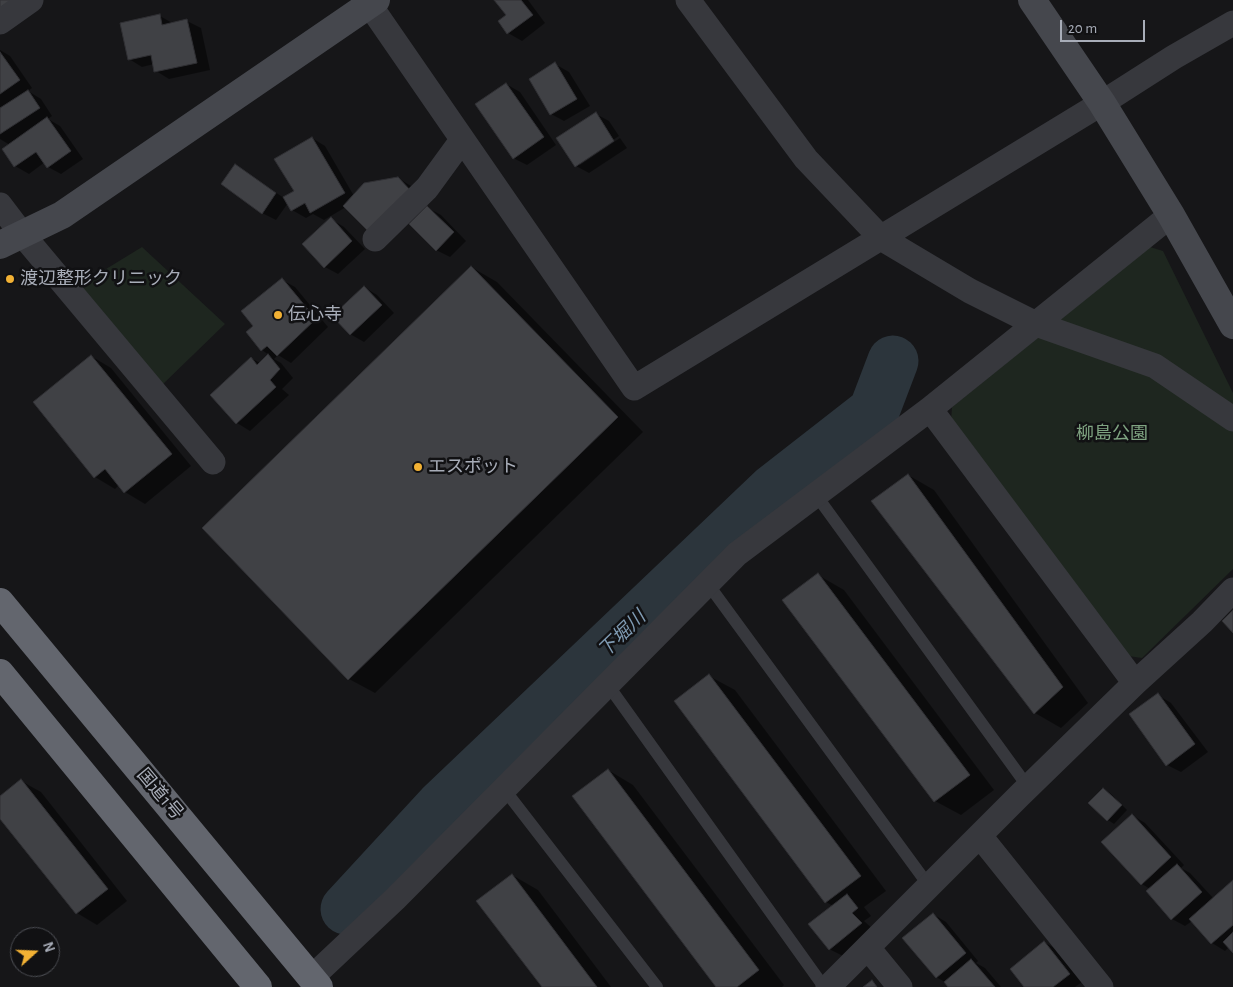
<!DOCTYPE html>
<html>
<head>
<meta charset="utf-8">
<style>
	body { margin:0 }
	#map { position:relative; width:1233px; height:987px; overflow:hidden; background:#161618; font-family:"Alegreya Sans",sans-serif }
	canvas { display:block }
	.north { position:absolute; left:10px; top:927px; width:50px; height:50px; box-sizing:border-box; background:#111113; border:1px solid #4d4f55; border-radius:50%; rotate:70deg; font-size:14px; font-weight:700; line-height:20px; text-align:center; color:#a8adb8 }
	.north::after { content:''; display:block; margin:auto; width:18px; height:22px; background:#f2b134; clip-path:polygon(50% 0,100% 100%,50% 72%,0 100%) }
	.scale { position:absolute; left:1060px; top:20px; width:85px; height:22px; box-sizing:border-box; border:2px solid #a8adb8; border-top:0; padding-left:6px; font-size:15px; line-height:18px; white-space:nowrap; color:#a8adb8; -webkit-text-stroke:4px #111113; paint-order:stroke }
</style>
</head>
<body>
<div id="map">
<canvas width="1233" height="987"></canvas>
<div class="north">N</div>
<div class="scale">20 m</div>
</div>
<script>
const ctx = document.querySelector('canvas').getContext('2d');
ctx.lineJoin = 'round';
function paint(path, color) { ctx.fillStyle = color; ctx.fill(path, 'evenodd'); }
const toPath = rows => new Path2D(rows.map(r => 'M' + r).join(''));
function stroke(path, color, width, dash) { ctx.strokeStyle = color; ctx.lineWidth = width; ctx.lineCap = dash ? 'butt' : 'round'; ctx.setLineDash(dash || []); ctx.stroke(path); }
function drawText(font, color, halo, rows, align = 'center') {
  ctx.font = font + ' "Alegreya Sans","Noto Sans JP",sans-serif'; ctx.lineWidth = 5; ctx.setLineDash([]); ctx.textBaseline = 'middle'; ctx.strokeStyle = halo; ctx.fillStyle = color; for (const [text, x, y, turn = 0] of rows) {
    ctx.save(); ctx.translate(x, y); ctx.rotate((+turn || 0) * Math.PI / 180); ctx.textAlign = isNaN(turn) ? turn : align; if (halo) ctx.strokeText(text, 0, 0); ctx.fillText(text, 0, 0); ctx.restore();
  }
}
paint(toPath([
	[142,247,225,324,162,385,75,288],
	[1150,247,1163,251,1233,393,1233,569,1142,658,1128,656,951,422,952,407]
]), '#1e261f');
paint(toPath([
	[495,0,528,0,545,23,522,41,508,33,499,21,507,16],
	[160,16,174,24,187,21,201,28,210,70,169,79,156,71,154,64,142,67,129,59],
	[0,50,10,56,32,88,28,91,41,99,52,116,48,119,60,126,83,159,61,174,48,167,45,162,29,174,15,166,4,150,10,145,0,139],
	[555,64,569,72,590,106,564,121,551,114],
	[506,84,520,92,556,145,527,165,513,158],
	[596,114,609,121,619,136,580,162,580,165,620,138,627,148,589,173,576,166],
	[312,138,325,146,354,196,398,178,411,186,424,199,346,207,324,220,313,214,306,218,292,210,288,203,276,220,262,213,236,166,284,198,295,191],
	[428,208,441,215,466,241,450,257,436,250],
	[331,219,344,227,365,249,338,274,325,267],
	[471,267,497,282,643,432,375,693,349,679],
	[282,280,295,287,328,327,291,363,278,355,274,359,281,363,293,378,282,389,289,395,250,431,237,423,251,358,260,363,269,355,262,350,248,332,255,326],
	[364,287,377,295,394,313,364,342,350,334],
	[91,356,111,368,191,466,145,504,125,492,119,485,115,489,95,477,35,403],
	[908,475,934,490,1088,703,1061,728,1035,713,873,501],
	[818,575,844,590,994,790,961,815,935,801],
	[709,676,735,690,886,891,864,907,871,916,864,921,875,931,843,956,829,949,833,906,826,902],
	[1158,695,1171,703,1208,752,1181,772,1167,765],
	[608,770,633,785,784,985,782,987,717,987],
	[21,781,41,792,127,901,97,925,77,913,0,817,0,797],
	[1104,789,1110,793,1127,810,1114,824,1108,820],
	[1132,815,1145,823,1184,865,1181,868,1190,873,1214,899,1233,882,1233,951,1229,947,1225,951,1212,943,1192,921,1185,926,1172,919,1150,889,1142,884],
	[512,875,538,890,611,987,543,987],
	[933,914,946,922,978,961,976,963,985,968,1001,987,949,987,945,982,936,977],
	[1044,942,1058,950,1082,982,1075,987,1026,987]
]), '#0007');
stroke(toPath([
	[346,909,441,806,774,489,874,411,893,361]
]), '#2c353c', 51);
const building = toPath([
	[0,0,11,0,0,10,0,0],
	[494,0,521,0,533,15,507,34,498,21,506,15,494,0],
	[160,14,162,25,187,19,197,63,154,72,151,55,128,60,120,23,160,14],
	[0,52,20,80,0,94,0,52],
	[555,62,577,99,550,115,529,79,555,62],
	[506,83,544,137,513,159,475,104,506,83],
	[28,90,40,108,0,134,0,108,28,90],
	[596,112,614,141,575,167,556,138,596,112],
	[47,117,71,151,47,168,36,152,14,167,2,149,47,117],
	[312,137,345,193,310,213,305,203,291,211,283,197,294,191,274,159,312,137],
	[235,164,276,193,262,214,221,184,235,164],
	[398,177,411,191,370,233,343,206,364,183,398,177],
	[427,206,454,232,436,251,409,224,427,206],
	[331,217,352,241,324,268,302,244,331,217],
	[471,266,618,417,348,680,202,528,471,266],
	[282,278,316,319,277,356,267,346,261,351,246,332,253,326,241,311,282,278],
	[364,286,382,305,350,335,332,316,364,286],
	[268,354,280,369,270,380,276,387,236,424,210,395,251,357,257,365,268,354],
	[91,355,172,454,124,493,105,469,94,478,33,402,91,355],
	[908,474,1063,687,1034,714,871,501,908,474],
	[818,573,970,775,934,802,782,600,818,573],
	[1233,610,1233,633,1222,621,1233,610],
	[709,674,861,876,825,903,674,701,709,674],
	[1158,693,1195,744,1166,766,1129,714,1158,693],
	[608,769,759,970,737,987,716,987,572,796,608,769],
	[21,779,108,889,76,914,0,819,0,796,21,779],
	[1103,788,1122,805,1107,821,1088,803,1103,788],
	[1132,814,1171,857,1141,885,1101,842,1132,814],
	[1177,864,1202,892,1171,920,1146,891,1177,864],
	[512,874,597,987,542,987,476,901,512,874],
	[1233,880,1233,925,1211,944,1189,919,1233,880],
	[847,894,858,908,852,913,862,923,829,950,808,924,847,894],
	[933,913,966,953,936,978,902,938,933,913],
	[1233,932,1233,953,1223,942,1233,932],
	[1044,941,1070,974,1053,987,1024,987,1010,969,1044,941],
	[971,959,995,987,948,987,944,982,971,959],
	[872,980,877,987,863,987,872,980]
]);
paint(building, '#404145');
stroke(building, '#303034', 1);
stroke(toPath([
	[816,495,1028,787],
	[708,584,929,886],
	[608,685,824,987],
	[504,789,657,987]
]), '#37383d', 12);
stroke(toPath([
	[688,0,806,159,881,238,970,291,1036,324,1155,366,1233,419],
	[369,4,634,388,1102,103,1174,57,1233,23],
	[0,22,31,0],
	[0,205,22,234,213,462],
	[375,239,427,188,462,140],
	[930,409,1135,683],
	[980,836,1101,987],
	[868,948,900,987],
	[311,978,395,899,737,554,930,409,1171,215],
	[828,987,1020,795,1135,683,1202,622,1233,590]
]), '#37383d', 25);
stroke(toPath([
	[1032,0,1102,103,1171,215,1233,325],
	[0,245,62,215,376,0]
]), '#45474d', 28);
stroke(toPath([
	[0,602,319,987],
	[0,673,258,987]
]), '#63666e', 28);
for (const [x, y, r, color] of [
	[10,279,5,"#f2b134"],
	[278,315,5,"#f2b134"],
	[418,467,5,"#f2b134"]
]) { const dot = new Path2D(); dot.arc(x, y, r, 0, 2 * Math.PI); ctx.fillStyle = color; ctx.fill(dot); stroke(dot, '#111113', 2); }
drawText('18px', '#a8adb8', '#111113', [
	["渡辺整形クリニック",20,279],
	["伝心寺",288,315],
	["エスポット",428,467]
], 'left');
drawText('18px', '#7fa381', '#111113', [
	["柳島公園",1112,434]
]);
drawText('18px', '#a8adb8', '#111113', [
	["国道1号",160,794,50]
]);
drawText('italic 19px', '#7f9bb3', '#111113', [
	["下堀川",622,634,-44]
]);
</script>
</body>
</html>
